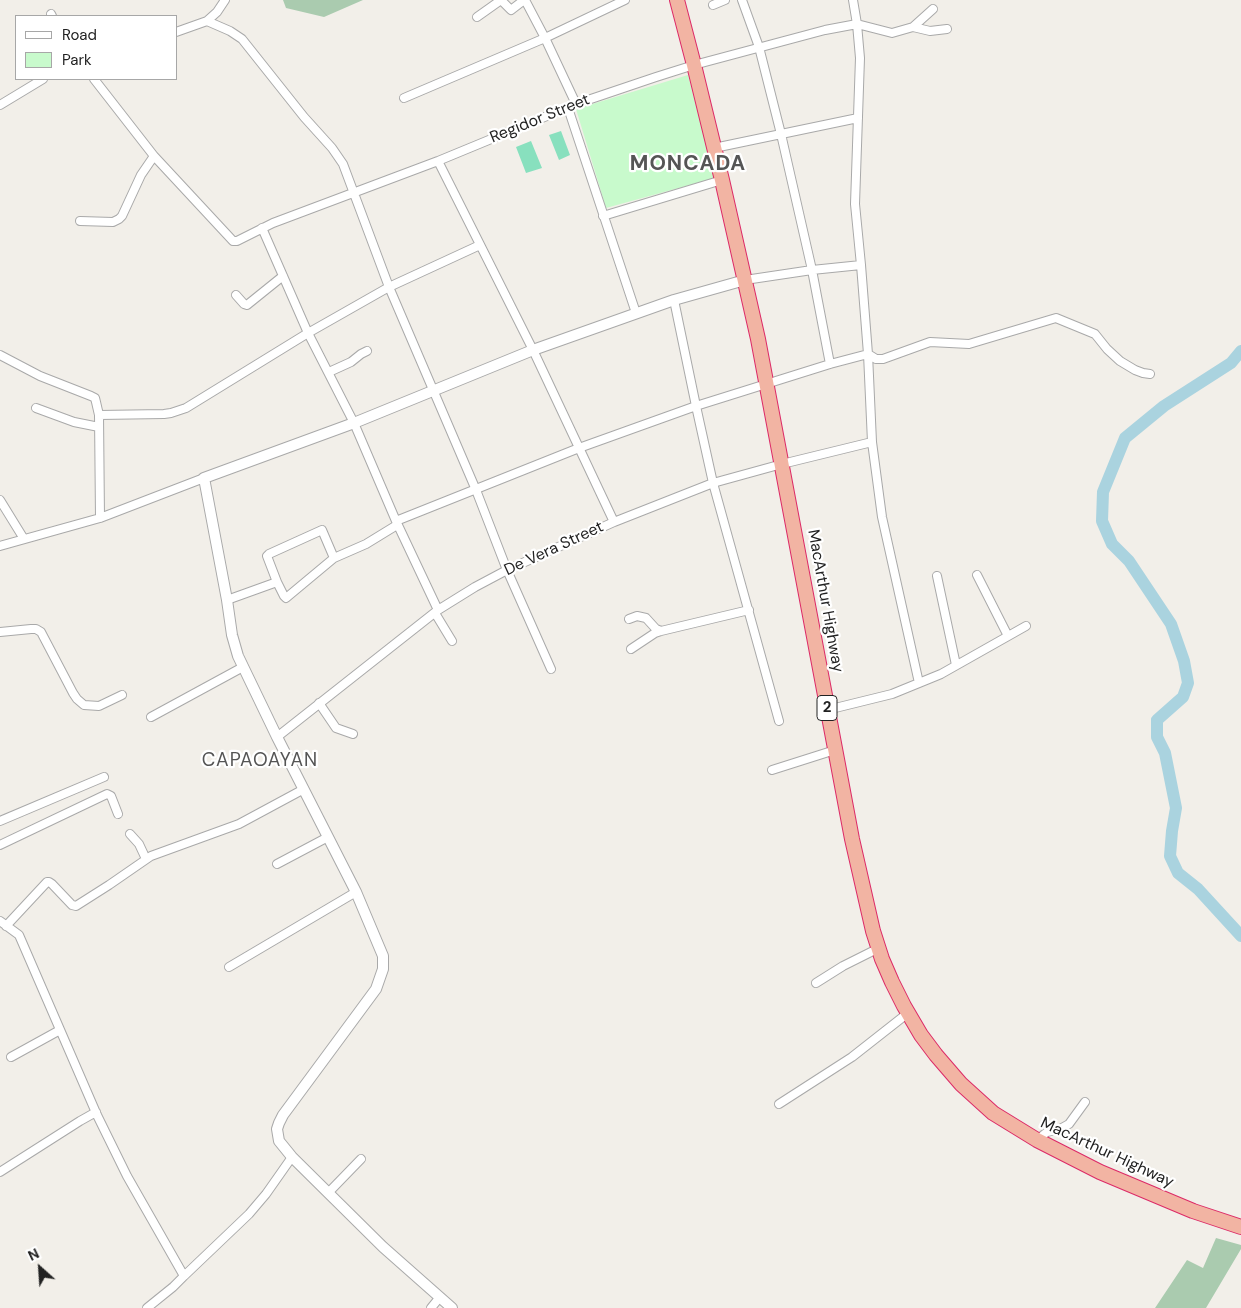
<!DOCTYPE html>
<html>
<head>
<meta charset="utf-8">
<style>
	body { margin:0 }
	#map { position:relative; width:1241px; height:1308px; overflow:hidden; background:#f2efe9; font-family:"DM Sans",sans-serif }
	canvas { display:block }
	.legend { position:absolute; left:15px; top:15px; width:162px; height:65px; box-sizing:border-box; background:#fff; border:1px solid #a7a7a7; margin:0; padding:6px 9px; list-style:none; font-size:15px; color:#222 }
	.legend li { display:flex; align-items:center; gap:10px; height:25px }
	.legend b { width:25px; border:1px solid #a7a7a7 }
	.north { position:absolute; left:15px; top:1243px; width:50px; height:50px; -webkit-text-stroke:4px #fff; paint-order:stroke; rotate:334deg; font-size:14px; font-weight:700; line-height:20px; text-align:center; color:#222 }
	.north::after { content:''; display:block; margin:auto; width:18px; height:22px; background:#222; clip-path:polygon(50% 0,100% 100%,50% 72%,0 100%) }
</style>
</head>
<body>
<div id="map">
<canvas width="1241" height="1308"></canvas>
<ul class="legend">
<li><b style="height:6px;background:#fff"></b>Road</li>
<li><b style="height:14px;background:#c8facc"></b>Park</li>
</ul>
<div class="north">N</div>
</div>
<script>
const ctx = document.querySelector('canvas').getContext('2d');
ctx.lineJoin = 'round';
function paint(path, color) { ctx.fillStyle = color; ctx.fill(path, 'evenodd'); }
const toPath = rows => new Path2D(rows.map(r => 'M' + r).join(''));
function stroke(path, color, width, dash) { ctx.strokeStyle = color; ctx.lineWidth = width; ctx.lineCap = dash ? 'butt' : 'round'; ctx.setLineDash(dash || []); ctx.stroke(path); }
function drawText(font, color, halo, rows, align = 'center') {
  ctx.font = font + ' "DM Sans",sans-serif'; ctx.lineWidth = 4.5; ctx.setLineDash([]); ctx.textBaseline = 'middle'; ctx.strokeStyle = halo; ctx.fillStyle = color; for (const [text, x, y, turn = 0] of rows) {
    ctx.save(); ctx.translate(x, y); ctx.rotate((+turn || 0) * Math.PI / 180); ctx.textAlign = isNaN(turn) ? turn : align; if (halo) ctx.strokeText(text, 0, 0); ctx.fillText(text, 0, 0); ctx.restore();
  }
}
paint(toPath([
	[283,0,363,0,324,17,286,8],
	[1216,1238,1241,1245,1241,1249,1206,1308,1155,1308,1187,1260,1203,1268]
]), '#aacbaf');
paint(toPath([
	[688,75,715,178,606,208,576,109]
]), '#c8facc');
paint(toPath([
	[561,131,570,155,559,160,549,135],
	[531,141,542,168,526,173,516,147]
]), '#88e0be');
stroke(toPath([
	[1241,351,1231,363,1164,406,1125,438,1103,492,1102,521,1112,544,1129,561,1171,624,1184,661,1188,683,1183,697,1157,720,1157,737,1165,753,1176,808,1172,831,1170,856,1178,873,1198,889,1241,936]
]), '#aad3df', 12);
const minor = toPath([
	[501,0,511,10,524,0],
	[525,0,545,38,576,104],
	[742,0,759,47,781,134,812,270,830,364],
	[853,0,857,24,860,58,855,204,861,265],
	[713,5,725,0],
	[51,14,52,16],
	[477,17,501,0],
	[207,21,230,31,242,39,304,117,332,148,343,164,389,287,476,490,507,570,551,669],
	[913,27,933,9],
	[176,32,207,21,217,12,225,0],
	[94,79,154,156,233,241,237,241,273,223,438,161,576,104,656,77,694,65,825,30,857,24,892,33,913,27,930,31,947,29],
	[404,98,545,38,625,0],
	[0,105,43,79],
	[568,108,636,313],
	[714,148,858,118],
	[438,161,533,350,614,522],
	[603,216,722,180],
	[80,221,113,222,119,219,122,216,141,175,154,156],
	[262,228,308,333,354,423,396,521,438,610],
	[745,280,812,270,861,265,868,354,872,442,882,517,919,683],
	[236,295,244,304,247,305,283,276],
	[674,300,696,406,713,483,779,721],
	[0,355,40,376,91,396,95,398,96,402,99,415],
	[329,372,351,362,361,354,367,351],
	[36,408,74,422,99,427],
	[0,500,24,539],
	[100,518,99,415,164,414,171,413,186,408,308,333,389,287,480,245],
	[396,521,579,448,696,406,830,364,868,354,876,359,883,359,930,342,969,344,1056,318,1095,334,1107,349,1120,361,1135,370,1143,373,1150,374],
	[0,546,100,518,204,478],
	[334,558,366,544,397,525],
	[977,575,1008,636],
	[937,576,956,665],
	[227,600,277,582,267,556,269,554,322,530,334,558,286,598,284,596,277,582],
	[435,613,452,641],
	[629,619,637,616,646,618,656,629,661,631],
	[0,632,31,629,36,629,41,632,73,693,77,699,84,705,99,706,122,695],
	[631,649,655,633,661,631,749,610],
	[319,703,336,728,353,734],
	[827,710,892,694,941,674,1026,626],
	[151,717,243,667],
	[277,737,438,610,475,587,507,570,614,522,713,483,782,464,872,442],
	[772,770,835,750],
	[0,821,104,777],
	[130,834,139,844,146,859],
	[0,845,107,794,111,796,118,814],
	[277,864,328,837],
	[0,921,19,935,97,1115,127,1176,184,1276,249,1214,266,1194,292,1157],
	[6,926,47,882,49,882,52,884,72,905,76,906,109,885,151,856,239,824,304,789],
	[229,967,356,892],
	[816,983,843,966,879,948],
	[11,1057,60,1030],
	[779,1104,852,1057,908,1013],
	[1037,1140,1047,1132,1060,1129,1069,1124,1085,1102],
	[0,1172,80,1121,96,1112],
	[329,1192,361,1159],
	[147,1308,173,1287,184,1276],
	[431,1308,440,1297]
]);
const tertiary = toPath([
	[452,1308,383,1247,292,1157,279,1141,277,1129,279,1123,283,1115,376,989,383,969,383,956,356,892,277,737,238,656,232,635,227,600,204,478,354,423,533,350,674,300,745,280]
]);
const trunk = toPath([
	[677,0,694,65,722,180,758,339,852,839,873,931,882,959,892,982,904,1006,921,1035,936,1055,961,1084,993,1113,1037,1140,1100,1172,1193,1211,1241,1227]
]);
stroke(minor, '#a9a9a9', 10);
stroke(tertiary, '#a9a9a9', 12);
stroke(trunk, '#dc2a67', 16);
stroke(minor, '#fff', 8);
stroke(tertiary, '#fff', 10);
stroke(trunk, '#f2b4a3', 14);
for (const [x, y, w] of [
	[827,708,20]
]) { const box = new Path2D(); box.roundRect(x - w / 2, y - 12.5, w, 25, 4); ctx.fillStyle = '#fff'; ctx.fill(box); stroke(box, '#222', 1); }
drawText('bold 15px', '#222', null, [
	["2",827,708]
]);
drawText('16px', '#222', '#fff', [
	["Regidor Street",540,119,-22],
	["De Vera Street",554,549,-25],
	["MacArthur Highway",825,601,80],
	["MacArthur Highway",1107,1153,25]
]);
ctx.letterSpacing = '1px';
drawText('19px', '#555', '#fff', [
	["CAPAOAYAN",260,761]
]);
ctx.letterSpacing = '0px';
ctx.letterSpacing = '1px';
drawText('bold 21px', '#555', '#fff', [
	["MONCADA",688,164]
]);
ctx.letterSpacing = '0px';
</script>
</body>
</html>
